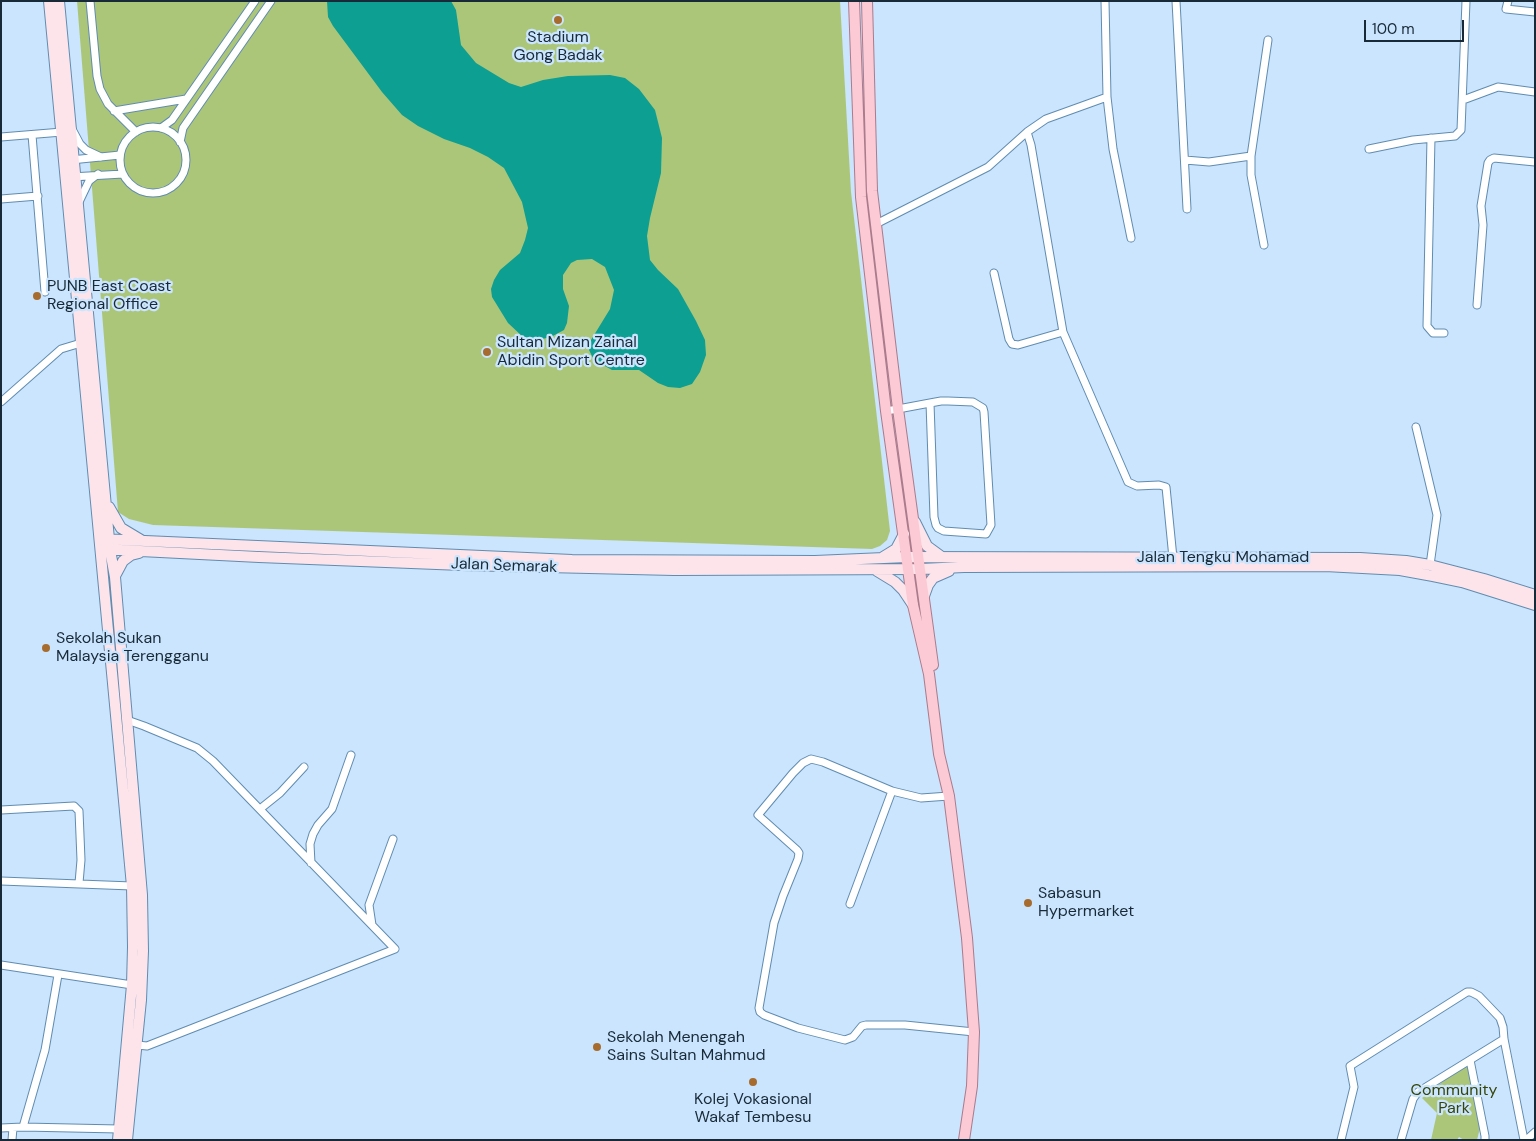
<!DOCTYPE html>
<html>
<head>
<meta charset="utf-8">
<style>
	body { margin:0 }
	#map { position:relative; width:1536px; height:1141px; overflow:hidden; background:#cae5fd; font-family:"DM Sans",sans-serif }
	canvas { display:block }
	.frame { position:absolute; inset:0; border:2px solid #182a38; pointer-events:none }
	.scale { position:absolute; left:1364px; top:20px; width:100px; height:22px; box-sizing:border-box; border:2px solid #182a38; border-top:0; padding-left:6px; font-size:15px; line-height:18px; white-space:nowrap; color:#182a38; -webkit-text-stroke:4px #cae5fd; paint-order:stroke }
</style>
</head>
<body>
<div id="map">
<canvas width="1536" height="1141"></canvas>
<div class="frame"></div>
<div class="scale">100 m</div>
</div>
<script>
const ctx = document.querySelector('canvas').getContext('2d');
ctx.lineJoin = 'round';
function paint(path, color) { ctx.fillStyle = color; ctx.fill(path, 'evenodd'); }
const toPath = rows => new Path2D(rows.map(r => 'M' + r).join(''));
function stroke(path, color, width, dash) { ctx.strokeStyle = color; ctx.lineWidth = width; ctx.lineCap = dash ? 'butt' : 'round'; ctx.setLineDash(dash || []); ctx.stroke(path); }
function drawText(font, color, halo, rows, align = 'center') {
  ctx.font = font + ' "DM Sans",sans-serif'; ctx.lineWidth = 4.5; ctx.setLineDash([]); ctx.textBaseline = 'middle'; ctx.strokeStyle = halo; ctx.fillStyle = color; for (const [text, x, y, turn = 0] of rows) {
    ctx.save(); ctx.translate(x, y); ctx.rotate((+turn || 0) * Math.PI / 180); ctx.textAlign = isNaN(turn) ? turn : align; if (halo) ctx.strokeText(text, 0, 0); ctx.fillText(text, 0, 0); ctx.restore();
  }
}
paint(toPath([
	[77,1,840,1,851,192,890,531,887,540,880,546,872,549,153,525,129,519,118,512],
	[1469,1061,1480,1128,1477,1140,1464,1140,1459,1137,1457,1140,1431,1140,1437,1113,1422,1098]
]), '#acc679');
paint(toPath([
	[327,1,451,1,456,10,461,45,476,63,509,83,521,87,543,80,568,76,610,75,625,78,639,89,655,110,662,138,661,173,650,218,647,236,650,260,658,270,678,289,696,321,705,340,706,355,700,372,692,384,680,388,668,387,658,383,639,370,612,370,594,360,589,350,591,340,610,309,614,290,605,267,592,259,577,260,571,263,563,275,563,289,569,306,567,323,564,330,551,337,538,340,523,337,508,323,492,297,491,289,494,280,500,270,520,253,525,240,528,228,522,202,504,168,488,157,470,148,444,139,418,126,402,115,382,92,333,26,328,17]
]), '#0d9f92');
const minor = toPath([
	[90,1,97,76,100,89,108,104,136,132],
	[1176,1,1187,209],
	[1508,1,1506,9,1535,12],
	[1107,97,1113,149,1131,238],
	[1463,100,1498,87,1535,92],
	[114,111,186,99],
	'120 160a33 33 0 1 1 66 0a33 33 0 1 1-66 0Z',
	[161,128,172,120,255,1],
	[72,129,80,144,86,150,101,157],
	[1027,132,1031,145,1063,332,1128,482,1137,486,1159,485,1166,487,1173,558],
	[32,135,45,292],
	[1,137,62,132],
	[1431,138,1427,326,1433,333,1444,333],
	[180,142,183,128,271,1],
	[1369,149,1413,140,1455,136,1461,130,1466,1],
	[1251,156,1268,40],
	[71,160,120,155],
	[1185,160,1209,162,1251,156,1251,175,1264,245],
	[71,177,123,174],
	[1,199,38,196],
	[79,202,89,181,98,174],
	[876,224,988,167,1027,132,1046,119,1107,97,1105,1],
	[994,273,1009,339,1012,344,1018,345,1063,332],
	[1477,305,1483,225,1481,206,1488,163,1490,160,1494,158,1535,162],
	[1,402,61,349,81,343],
	[886,411,898,409,930,403,941,401,948,401,973,402,983,408,984,412,991,525,986,534,944,531,938,528,936,525,934,517,930,403],
	[1416,427,1437,515,1430,565],
	[127,720,144,726,197,748,213,761,395,949,147,1046,137,1045],
	[949,796,921,798,892,791,823,762,811,759,803,763,793,773,758,815,797,850,799,853,798,859,783,896,774,923,759,1008,760,1012,764,1015,798,1028,845,1040,853,1037,862,1026,866,1025,905,1025,974,1032],
	[260,809,280,793,304,767],
	[1,810,74,806,79,811,81,860,79,883],
	[311,863,310,844,313,834,318,825,332,809,351,755],
	[1,881,132,886],
	[850,904,892,791],
	[372,925,369,905,393,839],
	[1,965,132,985],
	[1470,1060,1485,1136,1485,1140],
	[23,1127,45,1050,58,975],
	[1,1128,23,1127,119,1129],
	[12,1140,13,1128],
	[1341,1140,1354,1087,1350,1066,1467,992,1471,992,1479,996,1500,1018,1503,1027,1504,1039,1524,1140],
	[1401,1140,1413,1099,1418,1092,1504,1039],
	[1526,1140,1535,1132]
]);
const secondary = toPath([
	[49,1,132,886,133,947,132,985,118,1140],
	[59,1,110,550,115,577,142,895,143,951,141,1000,127,1140],
	[109,507,121,528,141,540],
	[915,522,927,546,942,557],
	[100,539,572,560,815,561,907,557,1360,558,1406,561,1430,565,1484,579,1535,595],
	[101,549,259,557,462,565,674,570,921,569,964,567,1325,566,1400,570,1433,576,1462,582,1535,605],
	[883,557,896,549,904,534],
	[877,571,895,582,903,590,913,605],
	[115,576,123,561,131,555,139,553],
	[924,596,928,585,933,578,949,571]
]);
const primary = toPath([
	[854,1,861,197,886,411,913,605,929,674,939,754,949,796,967,938,974,1032,972,1086,964,1140],
	[867,1,872,191,898,409,933,665]
]);
stroke(minor, '#608cb0', 9);
stroke(secondary, '#608cb0', 12);
stroke(primary, '#aa7b8c', 12);
stroke(minor, '#fff', 7);
stroke(secondary, '#fde4ea', 10);
stroke(primary, '#fbcad5', 10);
for (const [x, y, r, color] of [
	[558,20,5,"#a76c2d"],
	[37,296,5,"#a76c2d"],
	[487,352,5,"#a76c2d"],
	[46,648,5,"#a76c2d"],
	[1028,903,5,"#a76c2d"],
	[597,1047,5,"#a76c2d"],
	[753,1082,5,"#a76c2d"]
]) { const dot = new Path2D(); dot.arc(x, y, r, 0, 2 * Math.PI); ctx.fillStyle = color; ctx.fill(dot); stroke(dot, '#cae5fd', 2); }
drawText('16px', '#182a38', '#cae5fd', [
	["Stadium",558,38,"center"],
	["Gong Badak",558,56,"center"],
	["PUNB East Coast",47,287],
	["Regional Office",47,305],
	["Sultan Mizan Zainal",497,343],
	["Abidin Sport Centre",497,361],
	["Sekolah Sukan",56,639],
	["Malaysia Terengganu",56,657],
	["Sabasun",1038,894],
	["Hypermarket",1038,912],
	["Sekolah Menengah",607,1038],
	["Sains Sultan Mahmud",607,1056],
	["Kolej Vokasional",753,1100,"center"],
	["Wakaf Tembesu",753,1118,"center"]
], 'left');
drawText('16px', '#182a38', '#cae5fd', [
	["Jalan Tengku Mohamad",1223,558],
	["Jalan Semarak",504,566,2]
]);
drawText('16px', '#354508', '#cae5fd', [
	["Community",1454,1091],
	["Park",1454,1109]
]);
</script>
</body>
</html>
